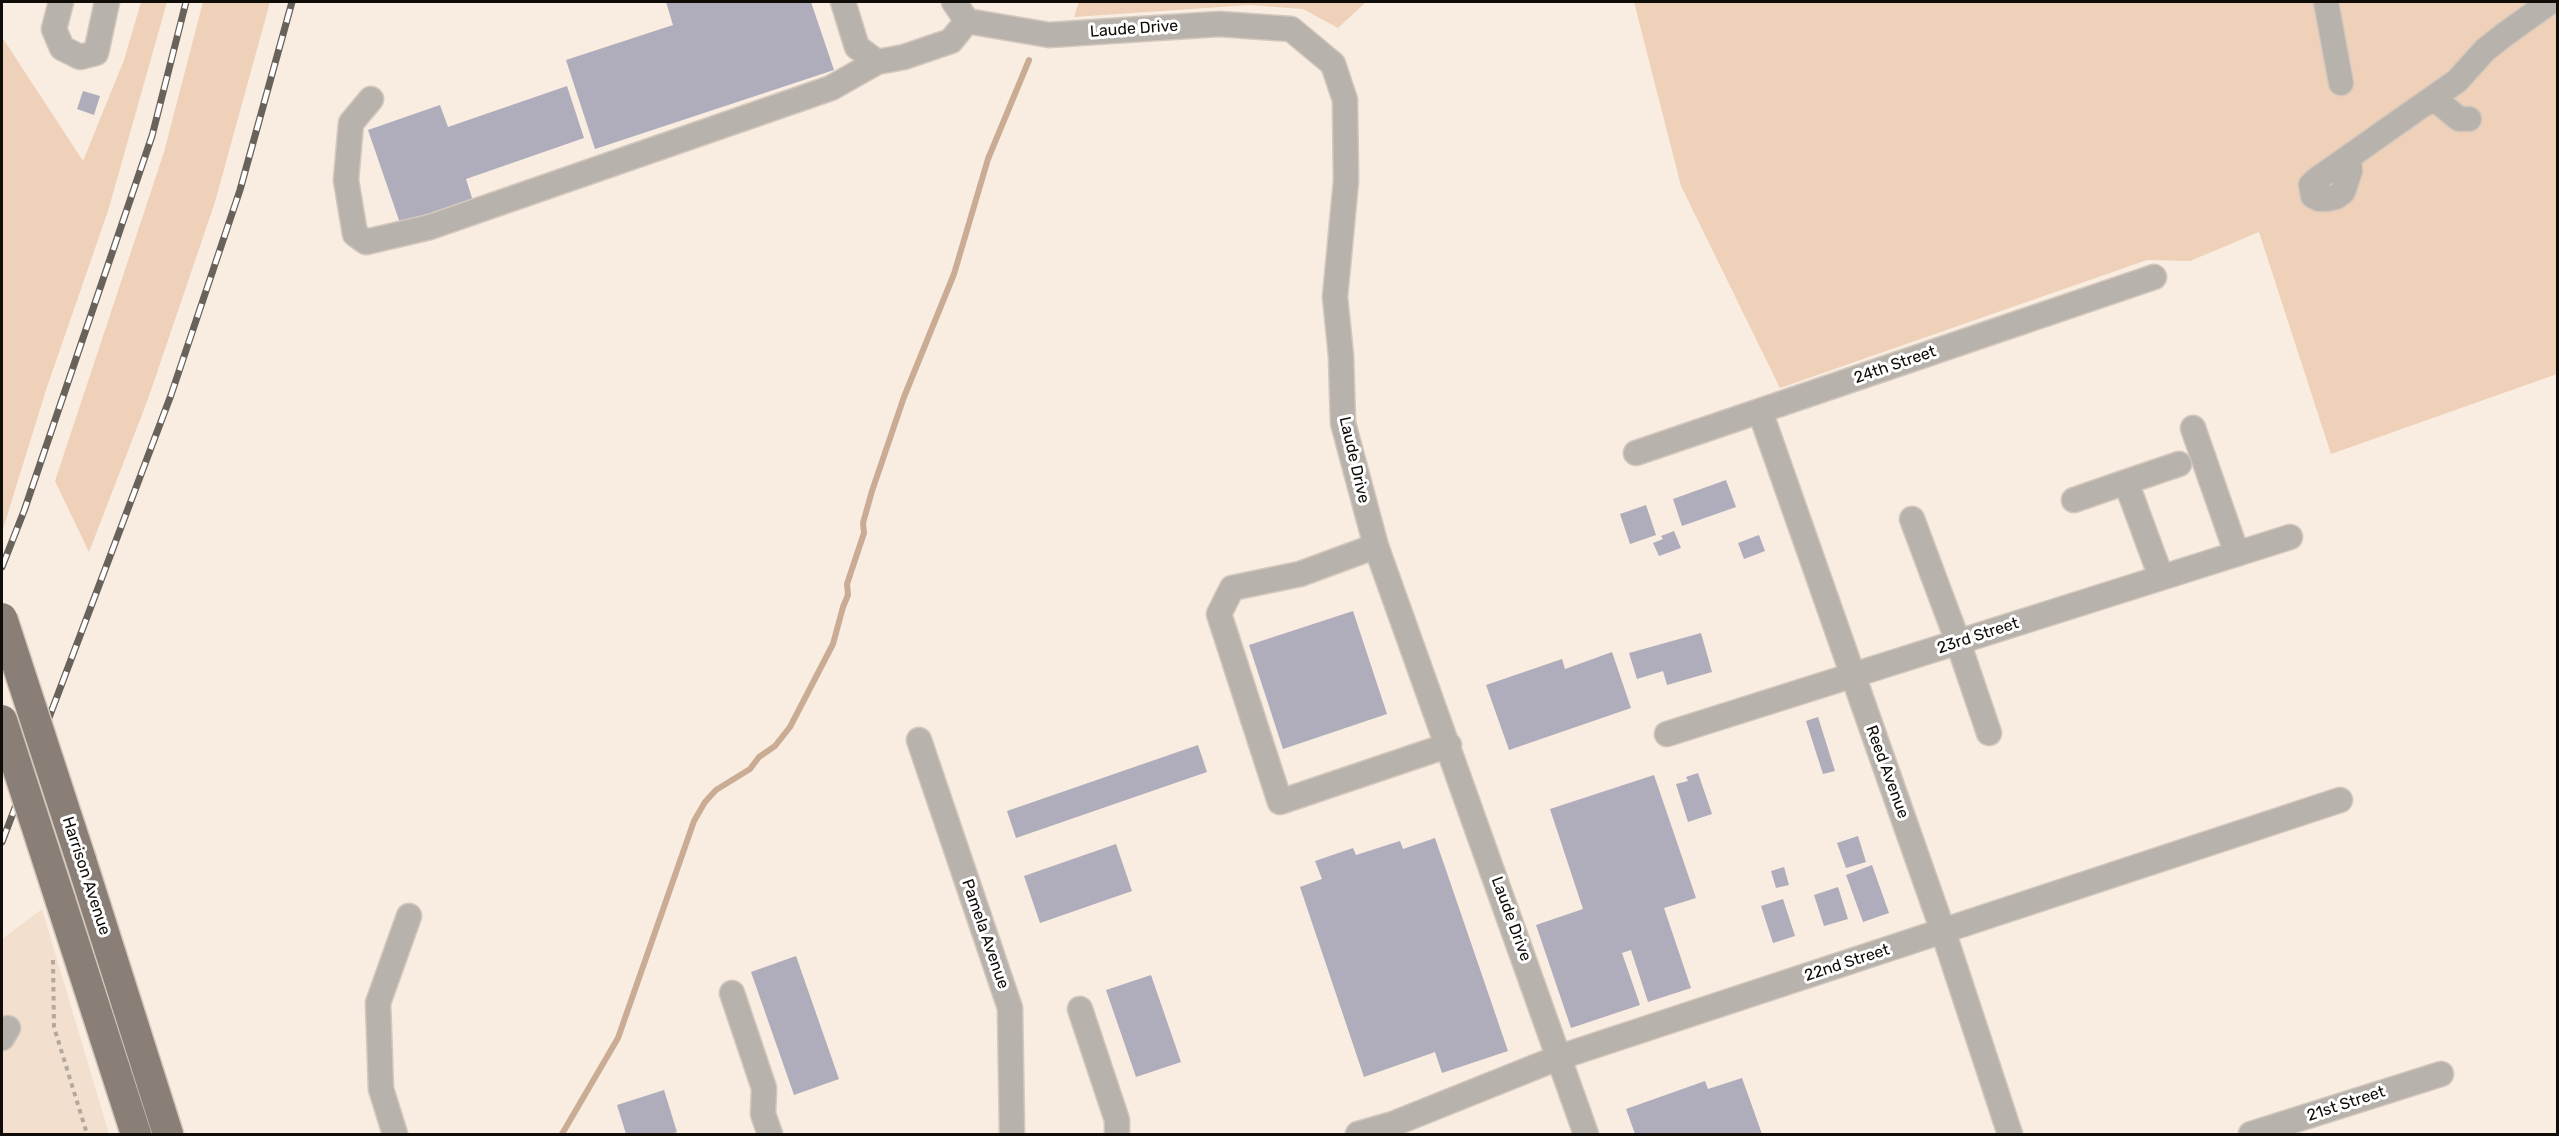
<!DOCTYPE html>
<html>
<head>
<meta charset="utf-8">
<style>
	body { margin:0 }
	#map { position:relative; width:2559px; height:1136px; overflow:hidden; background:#f9ece0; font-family:Rubik,sans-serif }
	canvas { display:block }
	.frame { position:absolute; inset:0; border:3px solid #100c08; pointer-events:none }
</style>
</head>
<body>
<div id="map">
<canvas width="2559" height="1136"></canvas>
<div class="frame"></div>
</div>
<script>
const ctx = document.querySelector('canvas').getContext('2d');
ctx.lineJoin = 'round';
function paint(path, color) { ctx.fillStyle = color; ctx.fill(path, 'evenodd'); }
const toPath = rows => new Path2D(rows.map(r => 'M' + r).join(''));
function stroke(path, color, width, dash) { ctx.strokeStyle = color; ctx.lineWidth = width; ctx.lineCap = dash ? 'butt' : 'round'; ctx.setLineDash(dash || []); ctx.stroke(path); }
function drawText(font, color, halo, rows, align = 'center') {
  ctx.font = font + ' Rubik,sans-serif'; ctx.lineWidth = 6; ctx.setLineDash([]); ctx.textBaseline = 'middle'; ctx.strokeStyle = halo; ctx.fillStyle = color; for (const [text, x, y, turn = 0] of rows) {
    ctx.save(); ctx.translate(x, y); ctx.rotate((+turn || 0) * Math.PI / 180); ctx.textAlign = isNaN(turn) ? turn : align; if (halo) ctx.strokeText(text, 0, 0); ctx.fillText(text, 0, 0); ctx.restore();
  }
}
paint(toPath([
	[42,909,109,1134,2,1134,2,939]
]), '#f2dfce');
paint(toPath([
	[141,2,167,2,108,211,47,387,2,532,2,37,83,161,124,60],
	[203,2,270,2,215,202,148,399,89,552,55,481,164,152],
	[1079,2,1366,2,1338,28,1303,9,1249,5,1074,17],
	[1634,2,2557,2,2557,374,2331,454,2259,232,2190,261,2147,260,1780,388,1681,186]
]), '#eed1b8');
stroke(toPath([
	[562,1134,618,1038,694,821,705,802,716,790,750,769,759,757,775,746,790,727,833,644,843,607,848,595,847,584,864,533,863,523,872,491,904,397,954,274,988,159,1029,60]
]), '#c9ac93', 6);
paint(toPath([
	[666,2,811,2,834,70,595,149,566,60,673,25],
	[567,86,584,138,466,179,473,201,401,226,368,130,440,105,448,127],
	[83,91,100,96,94,115,77,109],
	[1726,480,1736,507,1682,526,1673,499],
	[1646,505,1656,535,1630,544,1620,514],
	[1674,531,1681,548,1659,556,1653,543,1663,539,1661,536],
	[1759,535,1765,551,1744,559,1738,543],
	[1353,611,1387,714,1283,749,1249,645],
	[1701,633,1712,672,1667,685,1663,671,1637,679,1629,653],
	[1612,652,1631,708,1509,750,1486,685,1562,659,1565,669],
	[1818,717,1835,771,1823,774,1806,721],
	[1198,745,1207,772,1016,838,1007,811],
	[1698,773,1712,814,1688,822,1676,784,1688,781,1686,777],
	[1654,775,1696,898,1664,908,1691,988,1648,1002,1631,950,1622,953,1640,1005,1571,1028,1536,925,1583,909,1550,809],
	[1858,836,1866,862,1846,868,1837,843],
	[1435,838,1508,1051,1442,1073,1435,1052,1364,1077,1300,887,1322,879,1315,861,1353,848,1356,855,1400,841,1403,849],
	[1116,844,1132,891,1040,923,1024,876],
	[1872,865,1889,913,1863,922,1846,875],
	[1784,867,1789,885,1776,888,1771,871],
	[1838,887,1848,919,1824,926,1814,895],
	[1783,899,1795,936,1773,943,1761,906],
	[796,956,839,1079,794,1095,751,972],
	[1151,975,1181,1062,1136,1077,1106,990],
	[1742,1078,1762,1134,1635,1134,1626,1109,1705,1081,1708,1089],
	[664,1090,677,1132,670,1134,626,1134,617,1105]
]), '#afadbc');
const minor = toPath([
	[61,2,54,29,62,48,80,57,96,53,107,2],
	[843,2,857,47,877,62,904,57,951,41,967,21],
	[954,2,967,21,1049,35,1219,24,1291,29,1333,64,1345,100,1346,181,1335,297,1341,356,1343,423,1376,546,1586,1134],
	[2326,2,2341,83],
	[371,99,351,123,346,180,355,234,366,242,430,227,831,88,877,62],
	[2424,104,2457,81,2485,50,2504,35,2550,2],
	[2349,160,2350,171,2343,192,2336,197,2327,199,2319,199,2313,196,2311,185,2316,180,2424,104,2436,100,2459,119,2469,119],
	[1760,411,1943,931,2010,1134],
	[2193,428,2237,554],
	[1636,453,2154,277],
	[2126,482,2179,464],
	[2074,500,2126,482,2161,577],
	[1912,519,1958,642,1989,733],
	[1376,546,1300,574,1232,588,1219,614,1280,802,1449,745],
	[1667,734,2290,537],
	[919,740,1010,1008,1012,1134],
	[732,993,764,1088,763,1114,770,1134],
	[1080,1009,1117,1120,1117,1134],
	[2,1038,8,1028],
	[395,1134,381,1089,378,1003,409,916],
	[1358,1134,1393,1124,1560,1057,2340,800],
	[2251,1134,2441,1074]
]);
const major = toPath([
	[81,860,168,1134],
	[60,899,136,1134]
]);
stroke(minor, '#d4c8bd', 27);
stroke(major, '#d4c8bd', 33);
stroke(toPath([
	[53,960,54,1027,87,1134]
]), '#b2a89e', 4, [4.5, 4.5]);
stroke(minor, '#b8b2ad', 24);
stroke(major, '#8a7f76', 30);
const rail = toPath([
	[2,567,24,511,152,136,186,2],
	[2,842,171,395,240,190,292,2]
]);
stroke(rail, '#69625b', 7);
stroke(rail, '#fff', 4.5, [14]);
const majorBridge = toPath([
	[2,618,81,860],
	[2,720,60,899]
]);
stroke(majorBridge, '#d4c8bd', 33, []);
stroke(majorBridge, '#8a7f76', 30);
drawText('16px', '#100c08', '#fff', [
	["Laude Drive",1134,29,-4],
	["24th Street",1895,365,-19],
	["Laude Drive",1354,460,77],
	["23rd Street",1978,636,-18],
	["Reed Avenue",1887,772,70],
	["Harrison Avenue",86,876,72],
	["Laude Drive",1511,919,70],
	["Pamela Avenue",985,934,71],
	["22nd Street",1847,963,-18],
	["21st Street",2346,1104,-18]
]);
</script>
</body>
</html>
